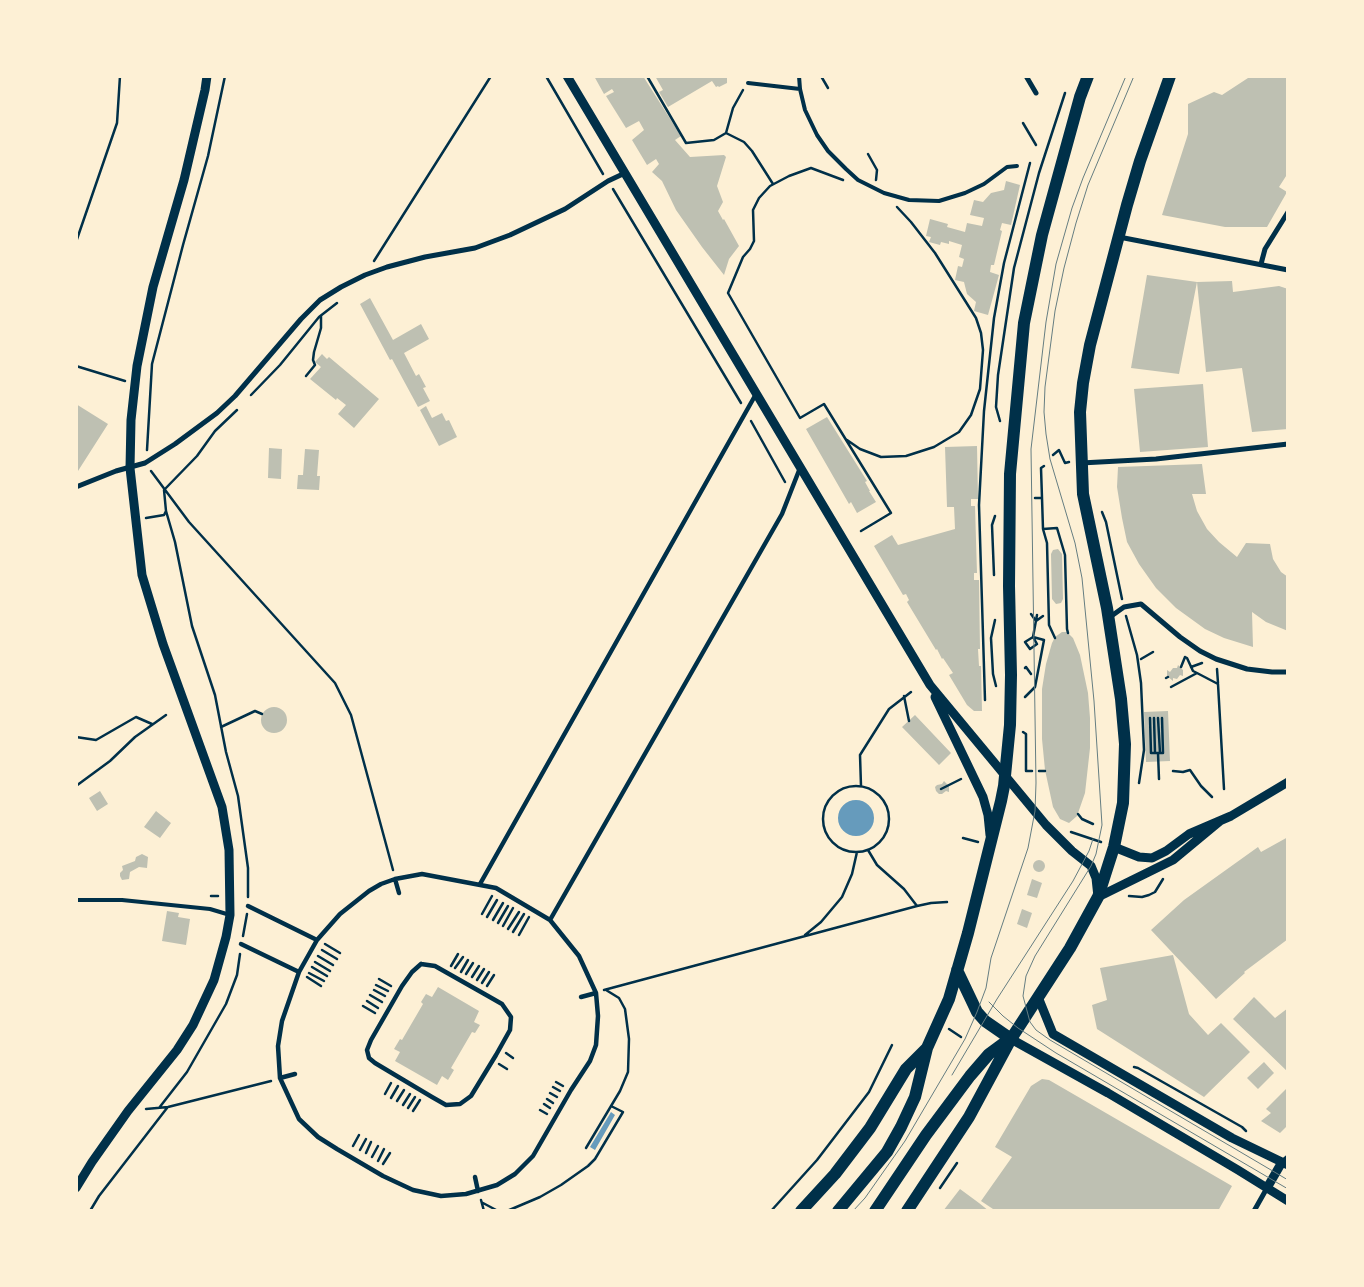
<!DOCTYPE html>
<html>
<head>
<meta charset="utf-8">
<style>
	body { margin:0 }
	#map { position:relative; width:1364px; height:1287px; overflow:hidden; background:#fdf0d5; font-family:"Alegreya Sans",sans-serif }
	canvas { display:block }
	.frame { position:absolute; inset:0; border:78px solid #fdf0d5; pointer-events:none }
</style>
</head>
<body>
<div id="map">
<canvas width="1364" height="1287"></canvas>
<div class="frame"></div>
</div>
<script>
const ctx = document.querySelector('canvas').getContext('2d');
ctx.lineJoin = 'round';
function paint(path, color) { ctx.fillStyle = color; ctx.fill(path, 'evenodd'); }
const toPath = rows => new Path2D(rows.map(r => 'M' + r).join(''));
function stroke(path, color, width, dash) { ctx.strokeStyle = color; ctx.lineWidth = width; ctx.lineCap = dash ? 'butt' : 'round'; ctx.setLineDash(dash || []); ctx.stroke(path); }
paint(toPath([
	'838 818a18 18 0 1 1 36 0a18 18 0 1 1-36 0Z',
	[611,1112,615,1115,595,1150,590,1147]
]), '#669bbc');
paint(toPath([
	[594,76,643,76,681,136,675,140,690,157,724,155,726,157,717,186,723,202,718,211,723,220,724,219,739,246,729,259,724,275,702,247,676,210,662,181,652,172,659,164,656,159,647,165,632,140,644,130,639,121,626,128,606,96,614,92,612,89,604,94],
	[655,76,730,76,727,78,727,83,719,87,718,86,716,87,712,81,668,107,659,92,663,90],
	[1246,76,1288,76,1288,173,1279,187,1287,192,1267,227,1225,227,1162,215,1188,134,1188,104,1214,92,1222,95,1248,78],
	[1006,181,1020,185,1011,225,1002,223,1000,230,1002,231,994,265,991,265,990,272,999,275,988,315,974,311,976,302,967,294,964,282,955,280,958,266,962,267,964,259,959,257,962,245,949,241,949,244,941,242,940,245,929,242,931,237,926,236,930,219,948,224,947,227,965,232,967,223,982,226,984,218,970,215,974,200,983,202,991,193,1004,190],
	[1147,275,1197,282,1232,281,1233,292,1279,286,1288,289,1288,429,1252,432,1242,368,1206,372,1197,282,1179,374,1131,368],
	[370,298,393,340,421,324,429,339,404,353,416,376,419,374,426,387,423,388,430,401,418,407,392,359,390,360,360,304],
	[322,354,327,359,329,357,379,399,354,428,338,414,346,405,337,398,336,400,310,379,321,367,315,362],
	[1203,384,1208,447,1140,452,1134,389],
	[76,404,108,424,78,471,76,470],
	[426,406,432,418,442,413,446,421,449,420,457,437,439,446,420,410],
	[827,417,867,481,865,482,870,491,869,491,876,502,857,513,851,502,849,504,806,429],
	[977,446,978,499,971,499,971,506,975,506,977,573,974,573,974,580,979,580,980,649,978,649,979,666,981,666,982,711,974,711,967,705,949,675,953,673,943,658,942,659,937,649,936,650,907,602,909,600,906,594,903,595,874,546,892,535,898,545,955,529,954,507,947,507,945,447],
	[269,448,282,449,281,479,268,478],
	[305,449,319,450,317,476,320,476,319,490,297,489,298,475,303,475],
	[1202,464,1206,494,1192,494,1197,511,1207,529,1219,542,1237,557,1246,543,1270,544,1273,559,1281,572,1288,577,1288,631,1266,622,1252,612,1253,647,1224,638,1205,629,1176,608,1156,588,1139,564,1127,542,1122,518,1117,487,1118,467],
	[1058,549,1062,554,1063,599,1061,603,1056,604,1052,599,1051,554,1053,550],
	[1062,632,1067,632,1073,638,1080,655,1088,693,1090,718,1090,748,1085,793,1077,816,1069,823,1060,819,1053,807,1045,770,1042,739,1042,689,1046,664,1052,643,1055,637],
	[1178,665,1183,670,1183,676,1180,675,1177,679,1173,678,1173,681,1167,676,1167,670,1170,672,1173,668,1177,668],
	'261 720a13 13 0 1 1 26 0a13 13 0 1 1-26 0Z',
	[1168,711,1170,761,1146,762,1144,712],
	[915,715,951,753,939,765,902,727],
	[944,781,949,786,949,792,946,791,942,794,939,794,936,791,935,787,937,785,942,784],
	[100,791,108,804,97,811,89,798],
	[156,811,171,823,160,838,144,827],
	[1288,837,1288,939,1244,972,1245,973,1216,999,1151,930,1184,900,1258,847,1261,852],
	[142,854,148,857,147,868,139,867,130,872,129,879,122,880,120,876,120,873,123,870,122,866,135,861,136,857],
	'1033 866a6 6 0 1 1 12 0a6 6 0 1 1-12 0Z',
	[1032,879,1042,883,1037,898,1027,895],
	[1022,909,1032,913,1027,928,1017,924],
	[167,911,179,913,178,917,190,919,186,945,162,941],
	[1173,955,1189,1014,1208,1035,1221,1023,1250,1052,1204,1097,1097,1029,1092,1005,1107,1000,1100,968],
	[438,987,479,1011,474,1022,480,1025,475,1033,472,1032,451,1068,454,1070,448,1080,442,1076,437,1085,395,1061,400,1052,394,1049,400,1039,402,1040,423,1004,421,1002,426,994,432,997],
	[1254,997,1275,1018,1288,1008,1288,1072,1233,1019],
	[1264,1062,1274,1073,1258,1089,1247,1078],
	[1042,1079,1049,1080,1232,1186,1218,1211,996,1211,981,1201,1012,1157,995,1147,1031,1086],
	[1288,1087,1288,1125,1280,1133,1261,1121,1271,1113,1266,1109],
	[960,1189,979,1203,989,1211,943,1211]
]), '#bec0b2');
stroke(toPath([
	[546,76,603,174],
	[647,76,686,143,714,140,726,133,733,108,743,90],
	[821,76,828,88],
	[1023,123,1036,145],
	[726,133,744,142,752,151,773,184],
	[868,154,877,170,876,180],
	[843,180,811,168,789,176,770,186,759,198,753,210,754,241,750,249,743,257,728,293,800,418,824,404,891,513,861,531],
	[613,189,741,403],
	[76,242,117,123,120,76],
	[374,261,491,76],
	[76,366,125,381],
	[306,376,315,365,313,360,314,352,321,328,321,316],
	[251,395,280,365,319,317,337,303],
	[751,421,785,482],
	[1000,421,996,407,998,375,1014,268,1039,173,1065,93],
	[847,440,860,449,881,457,906,456,934,447,959,432,971,415,980,389,983,350,981,333,976,318,935,253,911,222,897,207],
	[147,450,152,364,183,245,208,156,225,76],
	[1053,455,1059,450,1065,463,1069,462],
	[151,471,189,522,335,683,351,715,393,870],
	[1035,498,1042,498,1041,468,1044,466],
	[1042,498,1043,529,1047,543,1049,625,1055,638],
	[166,511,175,542,192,626,215,695,226,752,238,796,248,868,248,897],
	[1102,512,1106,522,1122,599],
	[146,518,164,515,166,511,164,490,197,456,215,431,237,410],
	[1043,529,1057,528,1065,555,1067,629,1068,633],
	[994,575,992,525,995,516],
	[1031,614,1036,621,1043,616],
	[1126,616,1137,655,1141,683,1144,750,1139,783],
	[995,620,991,638,993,674,996,686],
	[1033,637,1037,644,1030,649,1025,642,1033,637],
	[1141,659,1153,652],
	[1181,667,1185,657,1187,658,1193,671,1197,673],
	[1191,667,1202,663],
	[1025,668,1026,667,1031,674],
	[1217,669,1218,683],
	[1166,678,1168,677],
	[1171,687,1197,673,1218,684,1224,789],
	[904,696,909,721],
	[1025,697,1035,687,1044,640,1033,637,1037,615],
	[985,700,979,505,984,411,994,318,1004,263,1030,163],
	[1150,718,1151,753,1158,753],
	[1154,718,1155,753],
	[1158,718,1160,753],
	[221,727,255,711,262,714],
	[1023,732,1026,734,1026,771,1032,771],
	[76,737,96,740,136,717,152,724],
	[1039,771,1045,771],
	[1173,771,1183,772,1190,770,1201,786,1212,797],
	[1159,779,1158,753,1163,753,1162,718],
	'823 819a33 33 0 1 1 66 0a33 33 0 1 1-66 0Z',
	[76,786,110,761,135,737,166,715],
	[861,786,860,755,889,709,911,692],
	[941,789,961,779],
	[1078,814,1082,819,1093,824],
	[1071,832,1101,842],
	[963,838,978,842],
	[868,850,877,865,904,889,917,906],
	[211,896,218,896],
	[1129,896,1142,897,1149,895,1155,892,1163,879],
	[482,914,492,896],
	[487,917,497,900],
	[493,920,503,903],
	[498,923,508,906],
	[503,926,513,908],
	[508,929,519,912],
	[513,932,524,914],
	[519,935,529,917],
	[805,935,821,922,842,897,852,874,857,852],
	[243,936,247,914],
	[325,944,340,953],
	[322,950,337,959],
	[318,956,333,965],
	[315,962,330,971],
	[451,966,458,954],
	[312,967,327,976],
	[455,968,463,957],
	[461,972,468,960],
	[309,973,324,981],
	[466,974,473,963],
	[307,977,321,986],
	[472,977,479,966],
	[379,979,391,986],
	[477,980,484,969],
	[482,983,489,972],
	[376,985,388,991],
	[487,986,494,975],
	[374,990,385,996],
	[604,990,917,906,931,903,947,902],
	[370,995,382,1002],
	[367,1001,378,1008],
	[363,1006,375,1013],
	[949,1029,961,1037],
	[506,1053,513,1058],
	[499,1064,507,1069],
	[1134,1067,1138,1068,1242,1127,1246,1131],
	[556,1082,563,1086],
	[553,1087,560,1091],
	[550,1093,557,1097],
	[385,1094,391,1083],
	[391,1098,398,1086],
	[547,1099,553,1103],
	[397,1101,404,1090],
	[544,1104,550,1108],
	[403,1105,410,1094],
	[159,1108,187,1072,226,1004,237,975,240,954],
	[408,1108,415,1097],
	[146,1109,168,1107,271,1081],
	[540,1110,547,1114],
	[413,1111,420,1100],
	[353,1146,359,1135],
	[586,1148,620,1091,628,1072,629,1039,625,1009,619,998,606,990],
	[360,1150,366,1139],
	[366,1153,371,1142],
	[372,1157,378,1146],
	[378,1161,384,1149],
	[383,1164,390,1153],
	[940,1188,957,1163],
	[481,1200,484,1211],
	[483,1203,498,1211],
	[90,1211,99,1196,167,1108],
	[507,1211,540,1197,561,1185,588,1166,595,1159,623,1112,611,1106],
	[771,1211,817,1160,869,1092,892,1045]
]), '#003049', 2.5);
stroke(toPath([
	[799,76,800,89,805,110,817,135,828,151,846,169,858,180,884,193,909,200,939,201,965,193,984,184,1007,167,1017,166],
	[748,83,800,89],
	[76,900,122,900,210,909,230,915]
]), '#003049', 4);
stroke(toPath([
	[422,874,496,888,550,920,579,956,596,993,598,1016,596,1045,590,1061,571,1090,533,1156,515,1174,497,1185,466,1194,441,1196,413,1190,383,1176,337,1149,318,1137,299,1119,280,1078,278,1046,282,1021,299,972,317,940,340,914,369,891,381,884,395,879,422,874],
	[395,879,399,893],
	[480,884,756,394],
	[248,906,317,940],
	[550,920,782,514,800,468],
	[241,944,299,972],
	[421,964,435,966,488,996,502,1004,511,1017,510,1030,496,1055,471,1096,460,1104,446,1105,432,1097,375,1063,369,1058,367,1050,371,1040,402,986,412,972,421,964],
	[581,997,596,993],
	[280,1078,295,1074],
	[475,1177,478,1191]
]), '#003049', 4.5);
stroke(toPath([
	[1026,76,1036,93],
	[1119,237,1288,270],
	[1261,264,1265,249,1288,212],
	[1081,463,1156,459,1288,444],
	[76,487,116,471,145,463,175,444,217,413,235,396,301,319,320,300,341,287,365,275,387,267,425,257,475,248,510,235,565,209,608,181,625,173],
	[1110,617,1124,607,1141,604,1180,637,1200,651,1216,659,1247,669,1272,672,1288,672],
	[1282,1162,1288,1157],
	[1254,1211,1267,1188]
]), '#003049', 5);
stroke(toPath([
	[567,76,930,685,1046,825,1072,851,1091,866,1096,878,1098,897,1173,860,1220,821],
	[935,697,983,797,988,815,990,835],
	[1114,847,1139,857,1152,858,1166,851,1189,834,1231,816,1288,782],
	[1038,997,1053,1034,1232,1138,1288,1165],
	[1011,1039,1108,1093,1238,1170,1288,1201],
	[76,1188,92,1162,128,1111,177,1050,193,1025,214,980,226,937,230,915,229,850,222,807,163,644,142,575,130,468,131,420,137,366,153,287,184,180,205,90,207,76],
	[1267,1188,1282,1162]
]), '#003049', 9);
stroke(toPath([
	[957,970,977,1012,985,1021,1011,1039],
	[801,1211,835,1174,870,1128,906,1069,927,1048],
	[838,1211,887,1152,901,1127,915,1097,927,1048,949,999,968,933,1001,801,1004,786,1010,725,1011,675,1009,586,1010,474,1024,323,1042,235,1080,97,1088,76],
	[875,1211,926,1135,970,1076,989,1054,1008,1040],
	[907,1211,969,1117,1011,1039,1070,948,1098,897,1114,847,1123,803,1125,744,1121,699,1107,608,1083,494,1080,412,1083,383,1090,345,1127,205,1140,161,1170,76]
]), '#003049', 12);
stroke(toPath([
	[1134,76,1088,185,1076,223,1064,268,1055,311,1045,387,1044,412,1046,434,1050,459,1075,543,1082,578,1094,701,1102,825,1096,854,1091,866,1035,956,1026,976,1023,996,1030,1022,1036,1030,1050,1040,1288,1180],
	[989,1002,1003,1016,1018,1028,1056,1053,1288,1189],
	[952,1075,997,999,1073,881,1089,851,1093,839],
	[853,1211,865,1198,905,1141,965,1039,977,1012,986,988,991,958,1028,848,1035,811,1036,783,1031,449,1046,322,1056,264,1072,208,1083,178,1126,76]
]), '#657d81', 1);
</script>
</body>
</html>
